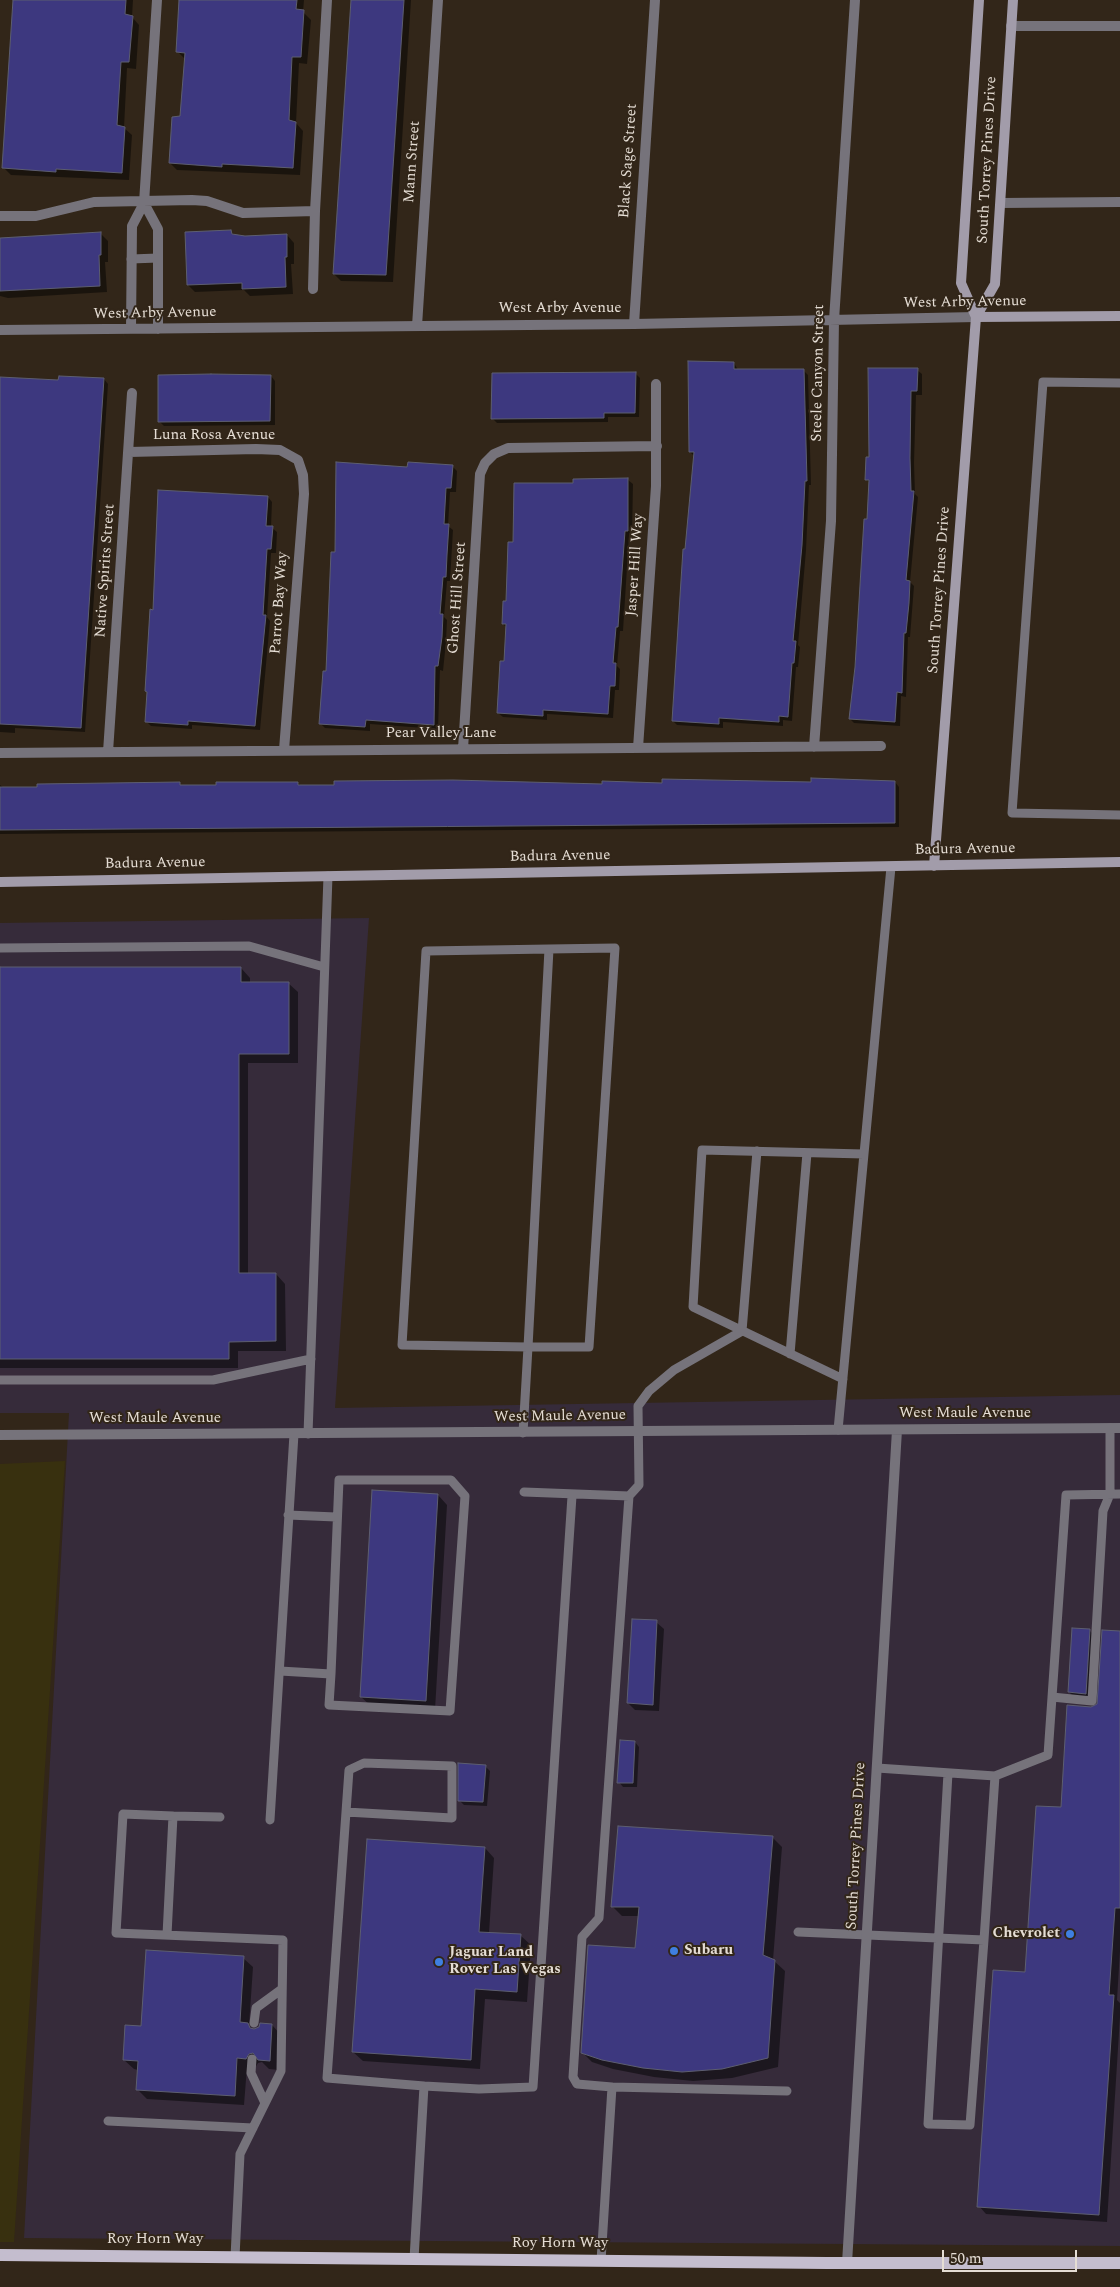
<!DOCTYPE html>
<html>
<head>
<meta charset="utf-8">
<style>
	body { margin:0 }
	#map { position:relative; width:1120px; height:2287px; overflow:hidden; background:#322619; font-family:Spectral,serif }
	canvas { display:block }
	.scale { position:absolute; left:942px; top:2250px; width:135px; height:22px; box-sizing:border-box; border:2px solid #e5ddd4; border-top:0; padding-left:6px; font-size:15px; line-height:18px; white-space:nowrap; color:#e5ddd4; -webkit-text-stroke:4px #322619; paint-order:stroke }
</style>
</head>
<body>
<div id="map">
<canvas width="1120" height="2287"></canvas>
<div class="scale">50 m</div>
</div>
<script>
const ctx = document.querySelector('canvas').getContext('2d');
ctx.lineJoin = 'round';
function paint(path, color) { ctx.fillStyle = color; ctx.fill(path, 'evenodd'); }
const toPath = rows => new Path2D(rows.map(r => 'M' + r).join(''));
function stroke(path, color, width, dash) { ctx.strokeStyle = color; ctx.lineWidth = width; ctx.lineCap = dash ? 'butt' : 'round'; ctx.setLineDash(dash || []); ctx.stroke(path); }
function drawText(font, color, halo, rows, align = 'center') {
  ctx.font = font + ' Spectral,serif'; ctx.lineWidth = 4; ctx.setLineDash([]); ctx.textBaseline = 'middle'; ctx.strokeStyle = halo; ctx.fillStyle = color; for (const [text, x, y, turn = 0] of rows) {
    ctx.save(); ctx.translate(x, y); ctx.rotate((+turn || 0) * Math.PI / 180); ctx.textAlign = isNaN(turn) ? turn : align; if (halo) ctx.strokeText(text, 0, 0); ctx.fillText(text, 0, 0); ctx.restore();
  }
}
paint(toPath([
	[369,918,335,1408,1120,1395,1120,2246,24,2238,69,1413,0,1413,0,923]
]), '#362b3a');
paint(toPath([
	[65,1461,14,2242,0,2242,0,1464]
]), '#38300f');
paint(toPath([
	[15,0,133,0,132,17,139,25,136,69,127,68,124,128,132,135,129,180,11,175,4,168],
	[190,0,304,0,303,12,311,20,307,64,299,63,296,123,303,131,300,175,177,170,170,163,182,117,185,59,178,52],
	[352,0,411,0,393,282,341,281,334,274],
	[231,232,235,235,245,237,287,235,294,243,294,264,291,264,293,294,250,296,244,290,195,292,188,285],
	[101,234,108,241,108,262,105,262,107,292,8,298,0,296,0,239],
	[734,363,738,370,803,370,808,375,811,485,809,485,806,550,798,645,800,647,798,667,796,667,792,721,783,720,783,726,723,722,723,728,677,725,673,721,694,456,690,452],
	[917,370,922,374,922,395,916,395,914,463,915,494,918,497,910,582,914,586,910,637,908,637,906,697,901,696,900,726,854,723,850,719,868,520,870,483,867,480,870,458],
	[635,373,640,378,639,417,608,417,608,422,497,423,493,419],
	[271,376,275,381,275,425,164,426,159,421],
	[0,378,60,382,104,379,108,384,85,732,15,728,15,733,0,732],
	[452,466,457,471,456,492,450,492,448,526,453,530,450,581,447,581,444,617,447,620,446,642,443,671,440,670,438,729,370,724,370,731,325,728,320,723,327,672,337,553,408,468],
	[628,480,633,484,632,535,629,535,623,631,620,631,617,666,620,669,619,690,615,690,613,718,547,714,547,720,503,717,498,713,506,662,507,628,503,624,515,543,575,484],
	[268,497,272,502,271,527,277,532,276,553,271,553,267,617,270,621,260,730,192,725,192,729,151,726,146,721,154,611],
	[663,780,744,780,747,783,895,782,899,787,899,827,0,834,0,785,4,788,179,784,182,787,298,783,301,786,336,786,364,782,663,785],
	[241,968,250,978,250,983,288,983,298,992,298,1063,248,1063,248,1274,276,1274,285,1284,286,1351,238,1351,238,1368,0,1368,0,969],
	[438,1495,447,1505,435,1710,371,1706,361,1697],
	[656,1622,664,1629,659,1711,635,1710,628,1703],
	[1089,1630,1099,1640,1095,1703,1079,1702,1069,1692],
	[1120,1632,1120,1951,1117,2000,1120,2003,1120,2017,1107,2222,986,2214,979,2206,1062,1809,1092,1709,1101,1704],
	[635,1742,639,1747,637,1787,623,1787,619,1782],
	[485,1766,490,1771,487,1806,464,1805,459,1800],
	[773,1838,782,1847,773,1960,785,1971,778,2067,732,2078,693,2081,654,2077,613,2069,592,2062,582,2052,636,1949,639,1916,622,1916,612,1906],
	[485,1848,494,1858,489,1933,521,1936,531,1945,527,2002,485,1999,480,2069,363,2061,353,2052],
	[243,1958,253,1967,249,2026,254,2030,272,2025,281,2035,279,2070,269,2069,262,2062,258,2063,255,2068,247,2067,244,2105,147,2099,137,2089,138,2070,134,2069,124,2060,142,2027]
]), '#0007');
const building = toPath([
	[13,0,126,0,125,14,133,16,129,62,121,62,117,125,125,127,122,173,56,169,56,172,2,168,13,0],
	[179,0,297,0,296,9,304,10,301,57,292,57,289,120,296,122,293,168,222,164,222,167,169,163,172,117,180,116,185,53,176,52,179,0],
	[351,0,404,0,386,275,333,274,351,0],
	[231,230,232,234,245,236,287,234,287,257,285,257,286,287,242,289,242,283,187,285,185,232,231,230],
	[101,232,101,255,99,255,100,286,0,291,0,238,101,232],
	[688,361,734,362,734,369,804,369,807,481,805,481,802,545,793,641,796,641,794,663,792,663,788,717,779,716,779,722,719,718,719,724,672,721,683,549,685,549,694,452,689,452,688,361],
	[868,368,918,368,917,391,911,391,910,458,911,491,914,491,906,580,910,581,909,603,906,633,904,633,902,693,897,692,895,722,849,719,855,667,864,519,867,519,869,480,865,480,866,457,869,457,868,368],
	[636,372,635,413,604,413,604,418,491,419,492,373,636,372],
	[211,374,271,375,270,421,158,422,158,375,211,374],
	[59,376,104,378,81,728,0,724,0,377,58,380,59,376],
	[336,462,407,467,408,462,453,465,451,488,446,488,444,524,449,524,447,555,446,577,443,577,440,614,443,614,442,637,438,666,435,666,434,725,366,720,365,727,319,724,323,671,326,671,331,552,335,552,336,462],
	[628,478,628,531,625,531,618,627,616,627,613,663,616,663,615,686,610,686,608,714,543,710,543,716,497,713,500,661,504,661,506,624,502,624,503,601,506,601,508,542,513,542,514,483,573,483,573,479,628,478],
	[158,490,268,496,266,526,273,526,271,549,267,549,263,615,266,615,255,726,188,721,188,725,145,722,147,692,145,691,150,609,153,610,158,490],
	[811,778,895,781,895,823,0,830,0,787,37,787,37,784,180,782,180,785,216,785,216,782,298,782,298,785,334,785,334,781,453,780,602,784,602,781,662,783,662,779,811,782,811,778],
	[0,967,241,967,241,982,289,982,289,1054,239,1054,239,1273,276,1273,276,1341,229,1342,229,1359,0,1359,0,967],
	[372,1490,438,1494,426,1701,360,1697,372,1490],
	[632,1619,657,1620,653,1705,627,1703,632,1619],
	[1072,1628,1090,1629,1086,1694,1068,1692,1072,1628],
	[1102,1630,1120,1631,1120,1908,1115,1908,1109,1995,1114,1995,1099,2215,977,2207,993,1970,1025,1972,1036,1806,1061,1807,1067,1705,1091,1707,1097,1704,1102,1630],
	[620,1740,635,1741,633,1783,617,1783,620,1740],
	[458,1763,486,1765,483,1802,458,1801,458,1763],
	[618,1826,773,1836,763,1955,775,1960,768,2058,722,2069,682,2072,643,2068,602,2060,581,2053,588,1945,635,1948,639,1907,611,1907,618,1826],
	[367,1839,485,1847,479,1932,521,1934,517,1992,475,1989,471,2060,352,2052,367,1839],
	[146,1950,244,1956,240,2022,248,2023,250,2028,254,2029,259,2027,260,2023,272,2024,270,2061,258,2060,253,2053,249,2054,246,2059,237,2058,235,2096,136,2090,138,2061,123,2060,125,2025,141,2026,146,1950]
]);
paint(building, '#3d387f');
stroke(building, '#5d5e70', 1);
stroke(toPath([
	[131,259,158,258],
	[1120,383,1043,382,1012,813,1120,815],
	[0,948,249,946,324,967],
	[790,1354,807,1153],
	[843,1379,693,1307,702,1150,864,1154],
	[0,1380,213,1380,311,1359],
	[838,1430,891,867],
	[523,1433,528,1347,402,1345,426,951,549,949,615,948,589,1347,528,1347,549,949],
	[308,1434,328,876],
	[524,1492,629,1496],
	[288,1515,336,1517],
	[280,1671,331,1674,329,1705,450,1711,465,1496,451,1480,339,1480,331,1674],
	[1052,1697,1092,1701,1103,1511,1110,1494,1110,1428],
	[877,1768,995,1776,1048,1755,1066,1495,1120,1494],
	[948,1773,928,2124,970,2125,984,1940],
	[346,1812,452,1818,452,1766,364,1763,349,1770,327,2078,424,2086,414,2259],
	[173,1816,220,1817],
	[270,1820,294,1434],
	[798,1932,984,1940,995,1776],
	[167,1935,173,1816,123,1814,116,1933,283,1940,281,2071,240,2154,235,2257],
	[254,2023,256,2008,282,1989],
	[252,2059,251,2073,265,2103],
	[424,2086,479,2089,533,2087,572,1496],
	[612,2087,787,2091],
	[108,2121,253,2128],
	[601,2261,612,2087,577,2084,573,2077,582,1937,599,1918,629,1496,639,1485,638,1406,649,1391,674,1370,742,1331,757,1151]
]), '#76737b', 9);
stroke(toPath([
	[1011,26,1120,26],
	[144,203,158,229,158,329],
	[1001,203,1120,202],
	[0,216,36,216,94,202,192,200,207,201,243,213,315,211],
	[313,289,315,211,327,0],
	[634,324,655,0],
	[417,326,438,0],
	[131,329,132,226,144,203,157,0],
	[0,330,634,324,976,317],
	[129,452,256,449,280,450,298,460,303,475,304,494,284,750],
	[814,747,831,521,834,320,855,0],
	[638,748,656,486,656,384],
	[463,749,480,474,485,463,494,454,508,448,657,446],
	[108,752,132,393],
	[0,753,881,746],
	[0,1435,1120,1428],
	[847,2263,897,1430]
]), '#76737b', 10);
stroke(toPath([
	[976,317,961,283,979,0],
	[976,317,1120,316],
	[934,866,976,317,995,284,1013,0],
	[0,882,1120,862]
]), '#a29caa', 10);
stroke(toPath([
	[0,2255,826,2263,1120,2263]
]), '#c4bdce', 12);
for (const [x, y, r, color] of [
	[1070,1934,5,"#3f7fe0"],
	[674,1951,5,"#3f7fe0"],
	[439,1962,5,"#3f7fe0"]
]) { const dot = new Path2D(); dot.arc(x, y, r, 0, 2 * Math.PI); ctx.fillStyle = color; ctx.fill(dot); stroke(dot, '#322619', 2); }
drawText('15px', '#e5ddd4', '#322619', [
	["South Torrey Pines Drive",988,160,-87],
	["Black Sage Street",629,161,-86],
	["Mann Street",413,162,-86],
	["West Arby Avenue",965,303,-1],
	["West Arby Avenue",560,309],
	["West Arby Avenue",155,314,-1],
	["Steele Canyon Street",819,373,-89],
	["Luna Rosa Avenue",214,436],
	["Jasper Hill Way",636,565,-86],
	["Native Spirits Street",106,571,-86],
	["South Torrey Pines Drive",940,590,-86],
	["Ghost Hill Street",458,598,-86],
	["Parrot Bay Way",280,603,-86],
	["Pear Valley Lane",441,734],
	["Badura Avenue",965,850,-1],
	["Badura Avenue",560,857,-1],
	["Badura Avenue",155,864,-1],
	["West Maule Avenue",965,1414],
	["West Maule Avenue",560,1417,-1],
	["West Maule Avenue",155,1419],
	["South Torrey Pines Drive",857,1846,-87],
	["Roy Horn Way",155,2240],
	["Roy Horn Way",560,2244]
]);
drawText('bold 15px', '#e5ddd4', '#322619', [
	["Chevrolet",1060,1934,"right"],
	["Subaru",684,1951],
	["Jaguar Land",449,1953],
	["Rover Las Vegas",449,1970]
], 'left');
</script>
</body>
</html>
